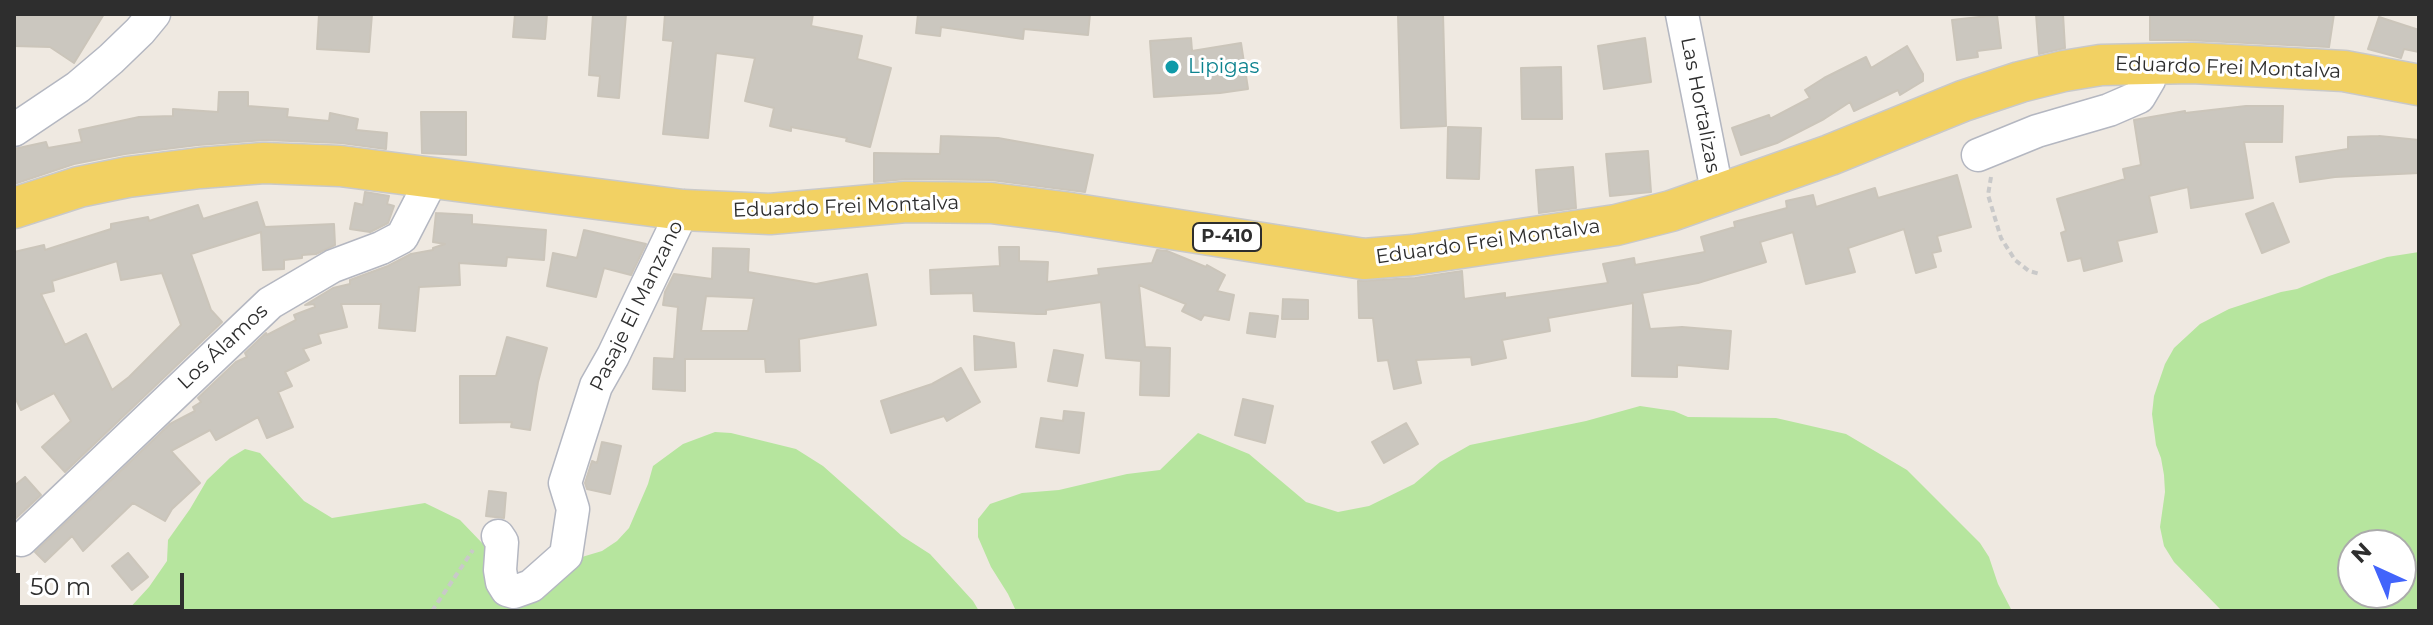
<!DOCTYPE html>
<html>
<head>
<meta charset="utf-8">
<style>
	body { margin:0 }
	#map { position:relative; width:2433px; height:625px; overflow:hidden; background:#efe9e1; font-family:Montserrat,sans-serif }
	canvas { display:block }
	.frame { position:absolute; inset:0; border:16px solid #2e2e2e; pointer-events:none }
	.north { position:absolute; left:2337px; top:529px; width:80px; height:80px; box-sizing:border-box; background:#fff; border:2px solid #ababab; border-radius:50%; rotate:316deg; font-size:22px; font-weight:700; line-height:32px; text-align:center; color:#2e2e2e }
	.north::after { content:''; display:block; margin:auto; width:28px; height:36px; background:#4264fb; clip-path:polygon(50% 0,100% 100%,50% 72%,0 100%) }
	.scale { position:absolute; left:16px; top:573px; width:168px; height:36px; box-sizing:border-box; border:4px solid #2e2e2e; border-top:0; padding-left:10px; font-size:24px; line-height:28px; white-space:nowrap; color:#2e2e2e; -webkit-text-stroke:6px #fff; paint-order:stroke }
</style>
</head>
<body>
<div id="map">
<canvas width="2433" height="625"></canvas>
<div class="frame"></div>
<div class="north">N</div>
<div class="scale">50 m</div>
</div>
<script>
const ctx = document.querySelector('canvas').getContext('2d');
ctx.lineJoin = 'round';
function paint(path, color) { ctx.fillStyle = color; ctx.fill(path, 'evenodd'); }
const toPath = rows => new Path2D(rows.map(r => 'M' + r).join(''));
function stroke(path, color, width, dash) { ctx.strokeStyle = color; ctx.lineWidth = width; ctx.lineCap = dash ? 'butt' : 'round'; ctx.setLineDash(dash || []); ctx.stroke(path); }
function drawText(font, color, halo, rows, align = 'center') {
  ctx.font = font + ' Montserrat,sans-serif'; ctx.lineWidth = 6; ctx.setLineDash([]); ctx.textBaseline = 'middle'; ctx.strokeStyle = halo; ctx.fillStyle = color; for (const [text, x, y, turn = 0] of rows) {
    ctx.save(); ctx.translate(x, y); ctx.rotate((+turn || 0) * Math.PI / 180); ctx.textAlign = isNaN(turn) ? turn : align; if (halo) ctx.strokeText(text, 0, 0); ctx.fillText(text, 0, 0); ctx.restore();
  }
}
paint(toPath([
	[2419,252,2419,611,2222,611,2174,562,2164,546,2160,527,2165,492,2164,475,2161,458,2156,445,2152,414,2154,396,2165,364,2174,348,2200,324,2229,309,2281,292,2297,289,2329,276,2387,257],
	[2353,545,2401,545,2401,593,2353,593],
	[1640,406,1674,411,1688,417,1776,418,1846,434,1907,470,1980,543,1989,557,1998,584,2012,611,1016,611,1008,594,991,567,978,537,978,519,990,504,1022,493,1059,490,1127,474,1160,470,1198,433,1249,454,1306,502,1338,512,1369,506,1414,484,1440,462,1470,445,1586,421],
	[715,432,731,433,796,449,823,466,902,536,930,554,973,601,979,611,127,611,149,587,167,561,168,540,190,509,207,480,230,458,245,449,260,453,304,501,332,518,425,503,460,520,508,570,525,574,602,551,617,541,629,528,648,484,653,466,683,444]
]), '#b6e59e');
const building = toPath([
	[14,14,70,15,104,14,74,63,50,47,14,46,14,14],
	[319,14,372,14,369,52,317,49,319,14],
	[515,14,547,14,545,39,513,37,515,14],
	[593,14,626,14,619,98,598,96,600,76,589,75,593,14],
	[665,14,813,14,811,26,862,36,857,59,891,68,870,147,846,141,847,138,791,127,791,131,770,126,774,108,745,101,755,58,716,53,708,138,663,134,673,41,663,40,665,14],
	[918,14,1090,14,1088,35,1024,29,1023,39,941,27,940,36,916,33,918,14],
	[1398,14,1443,14,1446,126,1401,128,1398,14],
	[2036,14,2063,14,2065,48,2039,54,2036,14],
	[2150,14,2334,14,2329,47,2186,40,2150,40,2150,14],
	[1997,15,2001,48,1977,51,1978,57,1957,60,1952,20,1997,15],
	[2379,17,2419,30,2419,52,2404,49,2401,58,2368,49,2379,17],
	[1191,38,1192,51,1241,43,1248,89,1220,93,1154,97,1150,41,1191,38],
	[1645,38,1651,82,1604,89,1598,46,1645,38],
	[1907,46,1923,74,1923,81,1900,95,1898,90,1854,111,1850,102,1824,119,1777,143,1741,155,1732,128,1769,115,1770,119,1810,98,1805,90,1824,78,1866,57,1871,68,1907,46],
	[1561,67,1562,119,1522,119,1521,68,1561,67],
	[219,92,248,92,248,106,288,109,287,117,329,121,330,113,358,119,356,130,387,133,386,149,341,143,265,140,198,145,125,154,74,164,14,184,14,149,46,142,48,148,82,142,79,130,139,117,173,116,173,109,218,112,219,92],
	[2246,106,2283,106,2282,142,2244,142,2253,198,2191,208,2188,187,2149,196,2157,232,2117,241,2122,261,2084,271,2081,258,2068,261,2061,233,2066,231,2057,199,2125,179,2123,169,2141,165,2134,120,2185,111,2185,113,2246,106],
	[421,112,466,112,466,155,422,153,421,112],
	[1448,127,1481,128,1479,179,1447,178,1448,127],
	[941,136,998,138,1093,155,1085,192,991,180,906,179,874,182,874,153,940,154,941,136],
	[2379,136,2419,140,2419,173,2335,177,2300,182,2296,157,2348,149,2348,137,2379,136],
	[1648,151,1651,192,1610,196,1606,154,1648,151],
	[1573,167,1576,208,1539,213,1536,170,1573,167],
	[1957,175,1971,227,1937,236,1941,251,1932,253,1936,267,1916,273,1904,229,1848,248,1855,272,1806,284,1793,232,1760,242,1766,262,1698,283,1642,293,1650,329,1682,327,1731,331,1728,369,1677,365,1677,377,1632,376,1633,303,1548,318,1550,331,1502,340,1506,358,1472,365,1471,357,1416,360,1421,383,1394,389,1388,360,1378,361,1373,318,1359,318,1358,281,1415,278,1462,271,1464,299,1505,293,1505,298,1608,283,1603,264,1634,258,1635,265,1705,252,1701,237,1735,227,1734,222,1787,208,1786,201,1813,195,1816,207,1875,188,1878,198,1957,175],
	[365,192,389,196,387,204,394,206,388,223,370,232,350,229,355,203,363,205,365,192],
	[257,202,265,227,334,224,335,245,316,254,302,255,302,258,284,260,284,269,263,270,261,232,191,254,211,310,222,322,65,472,42,447,71,421,54,393,21,410,14,395,14,252,44,245,45,250,111,229,111,224,148,217,149,221,198,205,203,219,257,202],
	[117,261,121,280,162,273,181,325,129,377,112,390,86,334,65,345,41,294,54,291,52,281,117,261],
	[2273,203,2289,242,2262,253,2246,214,2273,203],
	[436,213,472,215,472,224,546,230,544,260,507,257,506,266,459,263,460,285,419,287,415,331,379,328,381,304,341,304,347,327,318,334,321,343,303,349,309,360,285,372,292,386,278,392,293,427,267,438,258,417,216,440,210,430,171,451,200,483,172,509,165,521,133,503,83,551,72,536,45,562,35,552,170,424,195,411,193,407,201,402,198,398,236,362,247,357,245,353,266,333,267,335,296,320,294,315,315,307,314,304,305,305,333,288,350,284,350,280,388,266,411,254,433,250,433,248,445,244,433,242,436,213],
	[584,230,646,244,631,275,604,268,596,297,547,286,553,253,577,258,584,230],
	[999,247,1019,247,1019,261,1048,262,1047,282,1099,275,1098,269,1152,263,1157,250,1167,251,1206,267,1207,265,1225,275,1217,291,1234,295,1229,320,1204,315,1201,320,1182,311,1186,304,1139,285,1145,347,1170,348,1169,396,1140,395,1141,361,1106,358,1101,302,1046,310,1046,314,1037,314,974,311,973,293,931,294,930,270,1000,266,999,247],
	[713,248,749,249,748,272,816,284,867,274,876,325,799,339,800,371,766,372,765,359,685,359,685,391,653,389,654,358,674,359,678,307,663,305,665,292,674,274,712,279,713,248],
	[706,296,754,298,748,331,701,331,706,296],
	[1283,299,1308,300,1308,319,1282,319,1283,299],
	[1250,313,1278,316,1275,337,1247,333,1250,313],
	[974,336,1014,343,1016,367,975,370,974,336],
	[507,337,547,348,538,382,530,430,511,427,512,422,460,423,460,376,496,376,507,337],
	[1054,350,1083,355,1077,386,1048,381,1054,350],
	[961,368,980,402,947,421,944,416,891,433,881,401,932,384,961,368],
	[1243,399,1273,406,1265,443,1235,435,1243,399],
	[1064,411,1084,413,1079,453,1036,447,1041,418,1063,421,1064,411],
	[1406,423,1418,444,1384,463,1372,442,1406,423],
	[602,442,621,446,610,494,587,489,585,483,592,461,597,463,602,442],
	[25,477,41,495,14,520,14,486,25,477],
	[489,491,506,493,504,518,486,516,489,491],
	[128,553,148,577,132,590,112,566,128,553]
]);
paint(building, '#cbc7bf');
stroke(building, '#cbc5ba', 2);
const minor = toPath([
	[1682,14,1718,196],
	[14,130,78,87,111,59,140,31,154,14],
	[1978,155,2037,131,2109,110,2139,97,2149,80,2153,63],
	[498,536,502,542,500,570,502,582,507,590,514,592,531,586,566,555,573,509,565,483,596,386,613,356,683,210],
	[21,540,270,303,333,266,381,248,402,237,433,177]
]);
const major = toPath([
	[14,208,79,187,128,177,200,168,264,163,340,166,683,210,770,214,906,202,991,203,1063,212,1364,259,1413,255,1616,225,1671,211,1830,155,1963,101,2020,82,2064,71,2101,65,2192,63,2344,71,2419,85]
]);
stroke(minor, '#b4b7c1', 35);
stroke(major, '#c9c9c9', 43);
stroke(toPath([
	[1991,177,1988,195,2001,238,2015,260,2029,271,2040,274],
	[432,611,473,550]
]), '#c9c9c9', 4, [6, 4]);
stroke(minor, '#fff', 32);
stroke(major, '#f2d163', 40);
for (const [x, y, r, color] of [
	[1172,67,8,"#0f9aa8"]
]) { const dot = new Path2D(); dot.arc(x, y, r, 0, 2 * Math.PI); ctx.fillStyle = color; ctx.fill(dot); stroke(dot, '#fff', 3); }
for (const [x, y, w] of [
	[1227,237,68]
]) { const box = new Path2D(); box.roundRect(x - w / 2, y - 14, w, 28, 6); ctx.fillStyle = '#fff'; ctx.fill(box); stroke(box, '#2e2e2e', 2); }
drawText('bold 18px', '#2e2e2e', null, [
	["P-410",1227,237]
]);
drawText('20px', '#0d838f', '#fff', [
	["Lipigas",1188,67]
], 'left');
drawText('20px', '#2e2e2e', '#fff', [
	["Eduardo Frei Montalva",2228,68,2],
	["Las Hortalizas",1700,105,79],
	["Eduardo Frei Montalva",846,207,-2],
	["Eduardo Frei Montalva",1488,242,-8],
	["Pasaje El Manzano",637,306,-64],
	["Los Álamos",223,347,-43]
]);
</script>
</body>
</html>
